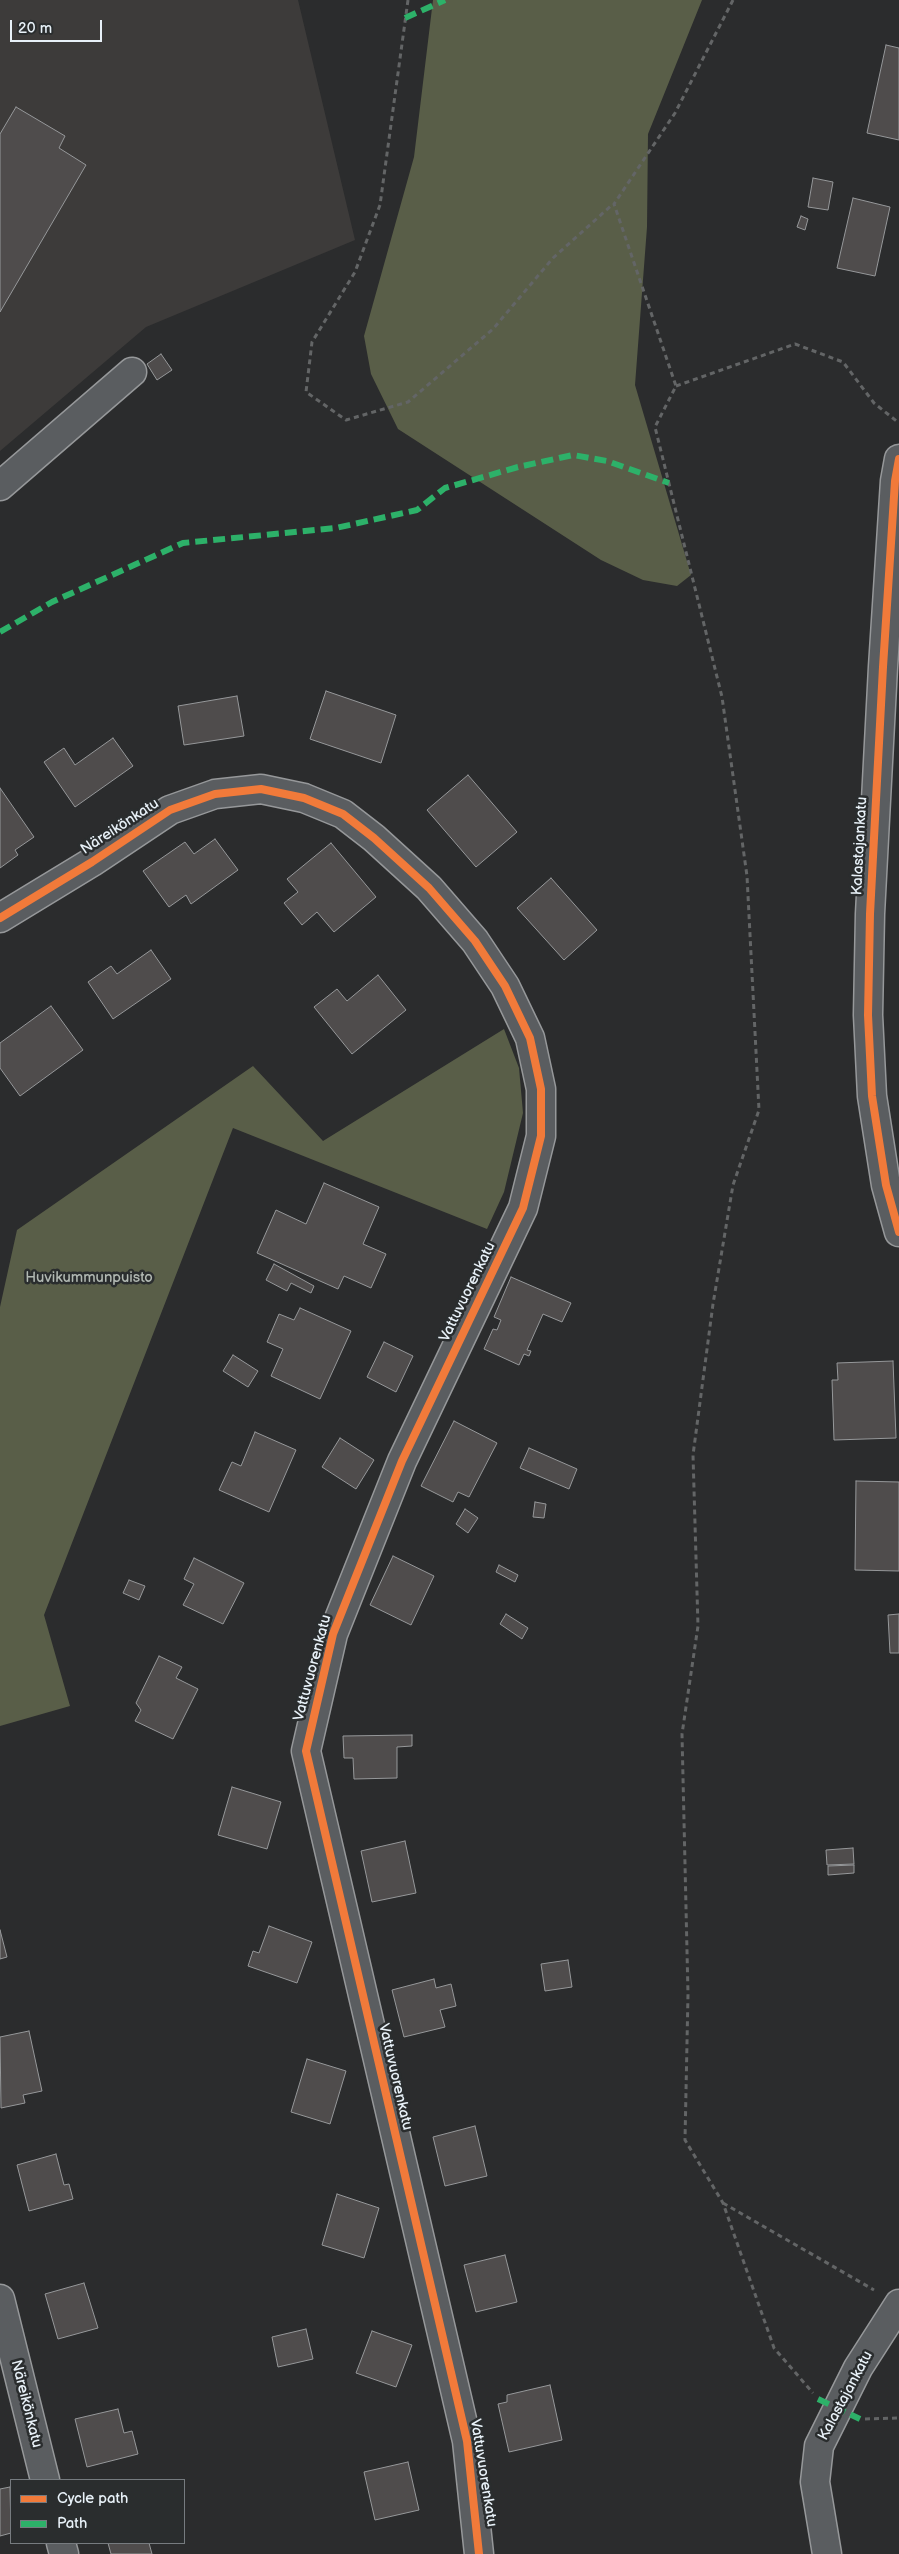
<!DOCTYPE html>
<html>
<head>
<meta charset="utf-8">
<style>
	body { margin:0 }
	#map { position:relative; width:899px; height:2554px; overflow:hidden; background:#2b2c2d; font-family:"Balsamiq Sans",sans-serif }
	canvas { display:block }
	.legend { position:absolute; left:10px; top:2479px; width:175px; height:65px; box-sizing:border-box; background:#2a2d2e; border:1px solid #767b7f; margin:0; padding:6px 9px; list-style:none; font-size:15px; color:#e8f1f8 }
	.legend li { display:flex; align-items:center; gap:10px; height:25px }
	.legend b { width:25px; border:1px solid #767b7f }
	.scale { position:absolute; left:10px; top:20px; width:92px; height:22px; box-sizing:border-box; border:2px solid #e8f1f8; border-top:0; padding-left:6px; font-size:15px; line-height:18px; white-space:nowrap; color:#e8f1f8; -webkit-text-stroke:4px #2a2d2e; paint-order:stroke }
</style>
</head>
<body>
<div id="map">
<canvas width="899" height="2554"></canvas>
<ul class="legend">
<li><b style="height:6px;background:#f17a3a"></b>Cycle path</li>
<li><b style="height:6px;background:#2db169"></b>Path</li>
</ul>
<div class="scale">20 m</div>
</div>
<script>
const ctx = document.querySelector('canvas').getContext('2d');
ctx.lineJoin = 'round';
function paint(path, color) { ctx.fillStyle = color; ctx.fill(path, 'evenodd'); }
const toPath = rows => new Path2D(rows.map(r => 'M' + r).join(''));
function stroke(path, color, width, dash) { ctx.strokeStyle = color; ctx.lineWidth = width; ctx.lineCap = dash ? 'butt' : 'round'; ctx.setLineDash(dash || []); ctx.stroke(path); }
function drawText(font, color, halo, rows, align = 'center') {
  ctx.font = font + ' "Balsamiq Sans",sans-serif'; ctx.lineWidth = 5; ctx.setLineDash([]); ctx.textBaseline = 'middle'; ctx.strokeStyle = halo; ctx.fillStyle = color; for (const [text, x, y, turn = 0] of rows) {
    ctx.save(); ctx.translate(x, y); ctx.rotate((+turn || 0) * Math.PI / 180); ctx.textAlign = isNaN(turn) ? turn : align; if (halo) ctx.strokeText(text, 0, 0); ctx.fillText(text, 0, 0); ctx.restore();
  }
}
paint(toPath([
	[0,0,298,0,355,240,146,327,0,451]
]), '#3d3b3a');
paint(toPath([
	[433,0,702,0,648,134,647,227,635,385,691,575,677,586,643,580,601,560,398,429,371,374,364,336,414,157],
	[504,1029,519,1068,523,1113,504,1192,487,1229,233,1128,44,1615,70,1706,0,1726,0,1307,17,1230,253,1066,323,1141]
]), '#595e48');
const building = toPath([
	[886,45,899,48,899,140,867,133,886,45],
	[16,107,65,136,59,148,86,165,0,312,0,134,16,107],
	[813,178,833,182,828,210,808,207,813,178],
	[853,198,890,207,875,276,837,268,853,198],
	[801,216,808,219,805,230,797,227,801,216],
	[161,354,172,370,157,380,147,364,161,354],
	[326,691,396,715,381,763,310,739,326,691],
	[237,696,244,736,184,745,178,706,237,696],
	[113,738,133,766,75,807,44,762,64,748,75,765,113,738],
	[468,775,517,832,476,867,427,810,468,775],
	[0,788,34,837,15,850,18,855,0,868,0,788],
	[215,839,238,870,191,904,186,895,169,907,143,871,185,842,194,854,215,839],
	[331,843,376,897,334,932,317,912,302,925,284,903,298,892,287,879,331,843],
	[551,878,597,930,564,960,517,908,551,878],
	[151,950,171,979,113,1019,88,982,111,966,117,974,151,950],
	[378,975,406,1010,352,1054,314,1007,337,989,347,1001,378,975],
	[51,1006,83,1050,20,1096,0,1068,0,1043,51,1006],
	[324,1183,379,1207,363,1244,386,1254,371,1288,344,1276,338,1289,257,1253,276,1210,306,1224,324,1183],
	[274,1264,314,1286,311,1293,291,1283,287,1291,266,1280,274,1264],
	[511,1277,571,1303,562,1322,543,1314,527,1350,531,1351,529,1356,524,1354,519,1365,484,1349,493,1329,497,1330,501,1320,494,1317,511,1277],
	[300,1308,351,1331,320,1399,271,1376,283,1349,267,1342,279,1314,294,1320,300,1308],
	[384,1342,413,1356,396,1392,367,1377,384,1342],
	[233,1355,258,1371,248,1387,223,1371,233,1355],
	[893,1361,896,1438,834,1440,832,1380,838,1380,837,1363,893,1361],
	[454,1421,497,1443,469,1497,458,1492,453,1502,421,1486,454,1421],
	[255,1432,296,1450,269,1512,219,1490,232,1462,241,1466,255,1432],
	[340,1438,374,1460,356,1489,322,1467,340,1438],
	[529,1448,577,1469,569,1489,520,1468,529,1448],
	[856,1481,899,1482,899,1571,855,1570,856,1481],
	[535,1502,546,1504,544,1518,533,1517,535,1502],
	[465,1509,478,1518,468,1533,456,1524,465,1509],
	[393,1556,434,1576,411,1625,370,1605,393,1556],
	[194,1558,244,1583,223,1624,183,1605,194,1584,184,1579,194,1558],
	[499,1565,518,1575,515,1582,496,1572,499,1565],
	[129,1580,145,1586,139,1600,123,1593,129,1580],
	[506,1614,528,1628,522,1639,500,1624,506,1614],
	[899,1614,899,1653,890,1653,888,1615,899,1614],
	[159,1656,182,1667,176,1678,198,1689,173,1739,135,1721,141,1710,136,1703,159,1656],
	[412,1735,412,1746,397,1747,397,1778,354,1779,353,1758,344,1758,343,1736,412,1735],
	[232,1787,281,1802,267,1849,218,1835,232,1787],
	[405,1841,416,1893,372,1902,361,1851,405,1841],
	[853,1848,854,1864,827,1865,826,1850,853,1848],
	[854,1865,854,1873,828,1875,828,1866,854,1865],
	[269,1926,312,1942,297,1983,248,1966,253,1951,259,1953,269,1926],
	[0,1930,7,1957,0,1959,0,1930],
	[568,1960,572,1987,545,1991,541,1964,568,1960],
	[434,1979,436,1988,451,1984,456,2006,440,2010,445,2027,404,2037,392,1990,434,1979],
	[29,2031,42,2091,23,2095,25,2103,1,2108,0,2037,29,2031],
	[307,2059,346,2071,330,2124,291,2112,307,2059],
	[475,2126,487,2176,445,2186,433,2137,475,2126],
	[56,2154,64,2185,69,2184,73,2199,29,2211,17,2165,56,2154],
	[337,2194,379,2208,364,2258,322,2245,337,2194],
	[505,2255,517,2302,476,2312,464,2265,505,2255],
	[84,2283,98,2328,58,2339,45,2294,84,2283],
	[306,2329,313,2359,278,2367,272,2337,306,2329],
	[372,2331,412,2345,396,2387,356,2373,372,2331],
	[550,2385,562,2440,509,2452,498,2404,507,2402,507,2395,550,2385],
	[118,2409,124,2433,132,2431,138,2454,87,2467,75,2419,118,2409],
	[408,2462,419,2510,375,2520,364,2472,408,2462],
	[10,2487,11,2533,0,2536,0,2489,10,2487],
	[108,2543,149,2543,152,2554,111,2554,108,2543]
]);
paint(building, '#4f4c4c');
stroke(building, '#96989a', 1);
const minor = toPath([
	[899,459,895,481,883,667,870,914,868,1015,872,1096,886,1185,899,1232],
	[0,486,132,372],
	[0,918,92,862,170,810,215,794,261,789,304,798,343,814,374,838,429,888,475,941,505,986,530,1038,541,1089,541,1136,523,1208,402,1461,333,1634,306,1751,467,2441,479,2554],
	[0,2299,45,2480],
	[61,2543,64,2554],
	[827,2554,815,2482,819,2446,858,2368,899,2304]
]);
stroke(minor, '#96989a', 31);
stroke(toPath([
	[408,0,380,205,355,272,312,342,306,392,346,420,408,402,493,329,553,258,613,204],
	[733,0,675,113,614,204,676,386,655,427,722,697,747,876,759,1110,733,1185,713,1304,693,1455,698,1626,682,1734,688,1994,685,2140,723,2203,774,2348,813,2393],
	[676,386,795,344,843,362,874,403,899,423],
	[723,2203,874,2290],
	[865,2419,899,2418]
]), '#636566', 3, [5, 4]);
stroke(minor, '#5a5d60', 28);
stroke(toPath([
	[405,18,445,0],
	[0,632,52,602,183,543,336,528,417,510,445,488,518,467,573,455,607,461,669,483],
	[818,2399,860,2419]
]), '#2db169', 6, [12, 6]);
stroke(toPath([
	[899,459,895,481,883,667,870,914,868,1015,872,1096,886,1185,899,1232],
	[0,918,92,862,170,810,215,794,261,789,304,798,343,814,374,838,429,888,475,941,505,986,530,1038,541,1089,541,1136,523,1208,402,1461,333,1634,306,1751,467,2441,479,2554]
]), '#f17a3a', 8);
drawText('15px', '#e8f1f8', '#2a2d2e', [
	["Näreikönkatu",120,827,-33],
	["Kalastajankatu",860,846,-87],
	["Vattuvuorenkatu",468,1292,-64],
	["Vattuvuorenkatu",313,1668,-75],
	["Vattuvuorenkatu",395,2077,77],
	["Kalastajankatu",846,2396,-62],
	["Näreikönkatu",26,2404,76],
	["Vattuvuorenkatu",483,2473,81]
]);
drawText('15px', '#b2b9b3', '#2a2d2e', [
	["Huvikummunpuisto",89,1278]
]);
</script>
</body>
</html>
